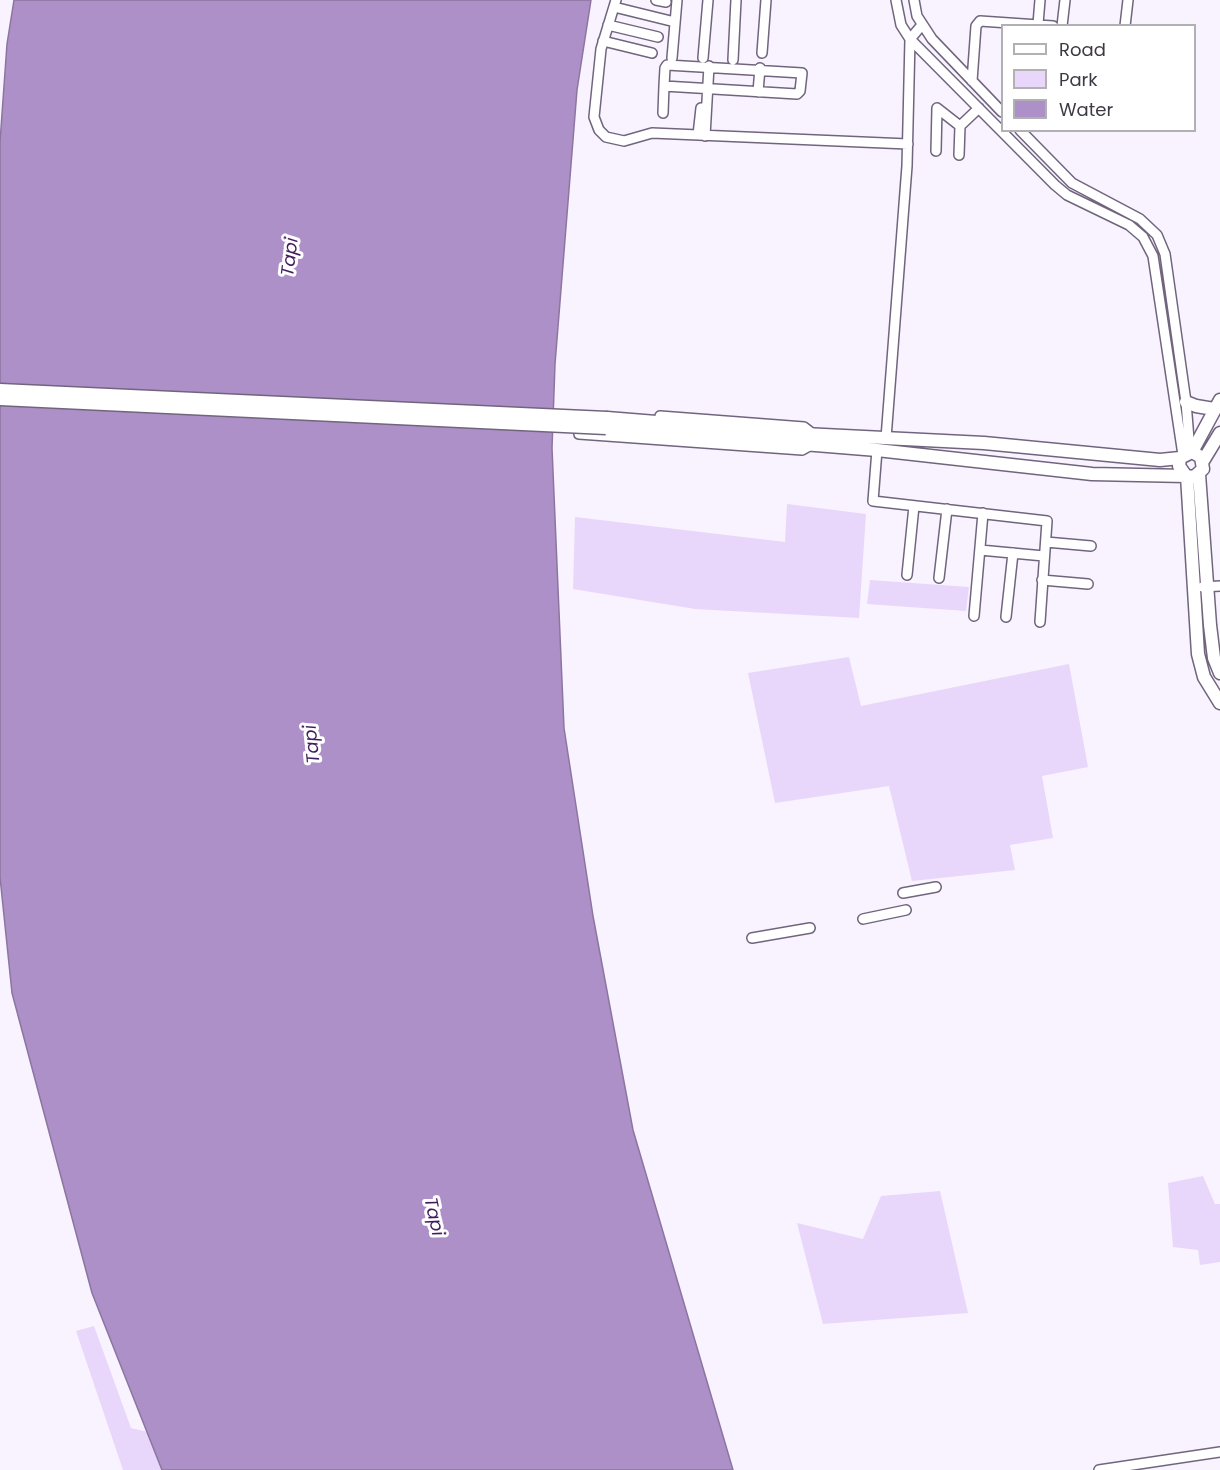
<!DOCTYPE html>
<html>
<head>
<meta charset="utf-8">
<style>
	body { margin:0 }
	#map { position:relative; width:1220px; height:1470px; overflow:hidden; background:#f8f3ff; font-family:Poppins,sans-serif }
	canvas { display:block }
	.legend { position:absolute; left:1001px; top:24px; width:195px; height:108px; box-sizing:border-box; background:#fff; border:2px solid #b2b0b4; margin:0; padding:8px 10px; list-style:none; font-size:18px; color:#3e3944 }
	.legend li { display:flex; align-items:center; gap:12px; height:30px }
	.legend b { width:30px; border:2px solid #b2b0b4 }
</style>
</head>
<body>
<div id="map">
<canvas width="1220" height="1470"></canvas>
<ul class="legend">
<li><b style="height:8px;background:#fff"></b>Road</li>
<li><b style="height:16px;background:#e8d7fa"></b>Park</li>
<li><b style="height:16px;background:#ad90c8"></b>Water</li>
</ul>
</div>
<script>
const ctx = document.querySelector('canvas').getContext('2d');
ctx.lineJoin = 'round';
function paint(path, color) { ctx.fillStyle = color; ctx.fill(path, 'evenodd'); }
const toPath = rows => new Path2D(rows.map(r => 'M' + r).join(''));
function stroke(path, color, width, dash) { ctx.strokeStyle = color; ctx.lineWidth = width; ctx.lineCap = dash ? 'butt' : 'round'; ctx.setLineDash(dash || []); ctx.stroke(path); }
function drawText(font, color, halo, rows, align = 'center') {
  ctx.font = font + ' Poppins,sans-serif'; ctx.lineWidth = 6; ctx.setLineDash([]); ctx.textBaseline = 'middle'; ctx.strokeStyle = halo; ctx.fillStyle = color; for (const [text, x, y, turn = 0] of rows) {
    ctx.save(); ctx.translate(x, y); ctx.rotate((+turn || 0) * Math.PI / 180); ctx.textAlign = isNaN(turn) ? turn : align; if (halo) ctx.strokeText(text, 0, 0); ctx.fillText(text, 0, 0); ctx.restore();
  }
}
paint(toPath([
	[787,504,866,514,859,618,695,609,573,589,575,517,785,542],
	[870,580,969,587,966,611,867,604],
	[849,657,861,706,1069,664,1088,767,1042,776,1053,838,1010,845,1015,870,912,881,889,786,775,803,748,673],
	[1203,1176,1215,1204,1220,1204,1220,1262,1200,1265,1198,1250,1173,1247,1168,1183],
	[940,1191,968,1313,823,1324,797,1223,863,1239,881,1196],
	[94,1326,131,1428,148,1432,162,1470,123,1470,76,1331]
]), '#e8d7fa');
const water = toPath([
	[14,0,591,0,577,90,555,364,552,448,564,728,593,916,633,1130,733,1470,162,1470,92,1293,12,993,0,877,0,142,7,44,14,0]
]);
paint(water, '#ad90c8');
stroke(water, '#8c76a0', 1.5);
const minor = toPath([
	[616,0,601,49,594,117,599,130,606,137,624,141,652,133,908,144],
	[656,0,666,2],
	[896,0,901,25,910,39,1055,185,1067,195,1129,225,1143,237,1153,256,1183,455],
	[914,0,917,16,932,39,1002,112],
	[614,7,675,22],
	[1038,24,1040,0],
	[608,25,658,37],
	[1062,26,1065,0],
	[1125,26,1128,0],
	[603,41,652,53],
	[762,53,766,0],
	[672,58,677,0],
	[703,58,708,0],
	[733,60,736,0],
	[972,81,976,26,980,21,1053,26],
	[758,92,760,68],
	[663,113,664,86,665,68,667,65,802,73,800,91,797,94,664,86],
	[1020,130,1072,183,1140,219,1157,235,1165,254,1186,402,1190,452],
	[698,135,701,108],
	[705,136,709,66],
	[936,151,937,108,960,126,979,108],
	[959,155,960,126],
	[660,416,804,427,813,434],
	[578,422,579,434,802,450,811,445],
	[886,438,907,166,910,39,922,25],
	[877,450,873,501,1047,521,1040,622],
	[1046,542,1091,546],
	[980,550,1044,556],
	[907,575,914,506],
	[939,578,947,509],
	[1042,580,1088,584],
	[1202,587,1220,586],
	[974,616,983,513],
	[1006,617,1013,553],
	[903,893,936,887],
	[863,919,906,910],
	[752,938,810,928],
	[1099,1470,1220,1452]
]);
const major = toPath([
	[1186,402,1196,406,1214,409],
	[607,418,804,434,984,443,1160,460,1180,458,1192,452,1201,457,1203,469,1194,477,1186,476,1179,466,1180,458],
	[606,428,877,450,1092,474,1186,476],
	[1192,452,1220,400],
	[1203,461,1220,433],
	[1199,474,1210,625,1214,658,1220,673],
	[1187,476,1198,654,1204,677,1220,703]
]);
stroke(minor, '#71657e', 12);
stroke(major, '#71657e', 15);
stroke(minor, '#fff', 9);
stroke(major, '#fff', 12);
const majorBridge = toPath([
	[0,390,607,418],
	[0,399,606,428]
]);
stroke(majorBridge, '#71657e', 15, []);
stroke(majorBridge, '#fff', 12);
drawText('italic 18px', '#431c5f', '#fff', [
	["Tapi",291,257,-83],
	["Tapi",313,744,-96],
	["Tapi",433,1217,78]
]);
</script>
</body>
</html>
